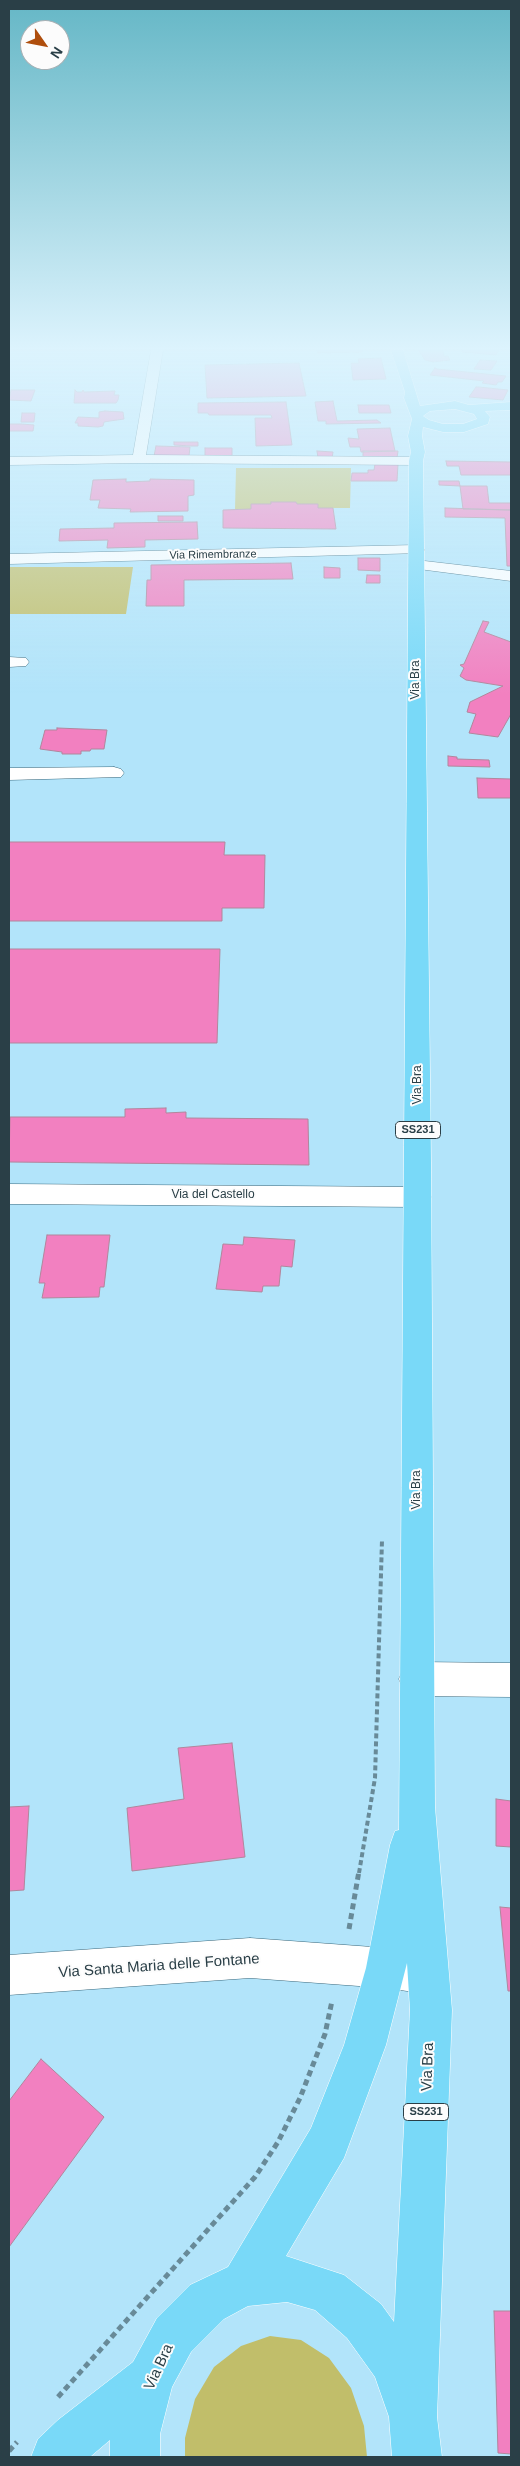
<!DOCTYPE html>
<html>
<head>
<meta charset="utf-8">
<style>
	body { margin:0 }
	#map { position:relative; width:520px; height:2466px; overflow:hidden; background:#b2e4fa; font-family:Helvetica,sans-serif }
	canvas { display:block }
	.frame { position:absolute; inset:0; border:10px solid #2a3f47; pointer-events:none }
	.north { position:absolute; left:20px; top:20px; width:50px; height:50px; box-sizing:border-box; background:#fcfcfc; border:1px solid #a8b0b4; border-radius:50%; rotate:123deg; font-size:14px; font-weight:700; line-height:20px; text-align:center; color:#2a3f47 }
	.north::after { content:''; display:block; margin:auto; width:18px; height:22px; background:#af4e0d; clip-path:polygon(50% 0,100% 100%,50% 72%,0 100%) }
</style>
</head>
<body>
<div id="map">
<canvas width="520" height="2466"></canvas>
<div class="frame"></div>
<div class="north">N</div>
</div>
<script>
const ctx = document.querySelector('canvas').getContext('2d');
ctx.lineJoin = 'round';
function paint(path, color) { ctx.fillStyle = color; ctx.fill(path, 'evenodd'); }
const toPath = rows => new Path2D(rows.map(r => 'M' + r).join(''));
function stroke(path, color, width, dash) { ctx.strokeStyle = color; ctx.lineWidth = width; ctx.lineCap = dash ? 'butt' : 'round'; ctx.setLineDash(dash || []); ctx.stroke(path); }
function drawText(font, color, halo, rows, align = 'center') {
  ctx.font = font + ' Helvetica,sans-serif'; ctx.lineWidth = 4; ctx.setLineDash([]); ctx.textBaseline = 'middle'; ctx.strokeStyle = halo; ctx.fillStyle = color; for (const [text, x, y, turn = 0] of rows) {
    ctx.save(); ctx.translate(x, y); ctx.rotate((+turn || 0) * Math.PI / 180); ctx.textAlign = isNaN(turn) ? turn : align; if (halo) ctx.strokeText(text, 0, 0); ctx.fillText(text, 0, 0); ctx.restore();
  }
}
paint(toPath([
	[236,468,351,468,350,508,318,508,317,504,297,504,296,502,272,502,271,504,251,509,235,509],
	[9,567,133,567,126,614,9,614],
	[270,2336,301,2340,329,2358,351,2388,364,2426,367,2457,185,2457,185,2438,195,2399,214,2367,241,2346]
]), '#c1be6a');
const building = toPath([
	[317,350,362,350,362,352,318,353,317,350],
	[418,350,443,350,444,356,448,356,450,360,433,362,425,360,418,350],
	[463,350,499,350,496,355,462,352,463,350],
	[381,358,386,379,353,380,351,363,359,363,358,359,381,358],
	[480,360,497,361,491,370,474,369,480,360],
	[299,363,306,396,207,398,205,365,299,363],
	[435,368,437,369,506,376,502,382,498,382,496,385,482,383,484,381,430,375,435,368],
	[476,387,479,387,508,390,503,400,469,397,476,387],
	[11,390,35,390,31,401,9,400,11,390],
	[75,390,77,392,82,392,83,390,84,392,115,391,114,395,119,395,118,400,116,403,74,403,75,390],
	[333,401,337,421,377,420,381,423,326,424,326,421,318,421,315,402,333,401],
	[286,402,292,445,256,446,255,418,272,418,271,415,209,415,208,413,198,413,198,403,286,402],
	[358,405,389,405,391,413,359,413,358,405],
	[105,411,123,412,124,419,110,421,104,422,103,426,98,427,78,426,78,423,75,423,78,417,99,418,99,412,105,411],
	[22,413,35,413,34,422,21,422,22,413],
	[9,424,21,424,34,425,33,431,9,431,9,424],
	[390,428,395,451,361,452,360,447,350,447,349,443,348,438,359,439,357,429,390,428],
	[174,442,198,442,198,446,191,446,174,445,174,442],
	[156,446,190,447,189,456,154,456,156,446],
	[205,448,232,448,232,456,205,456,205,448],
	[317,451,333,452,332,458,318,458,317,451],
	[363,451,398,451,397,458,363,458,363,451],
	[446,461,511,462,511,475,461,475,459,466,447,466,446,461],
	[375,464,398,464,397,481,351,481,352,473,368,473,368,470,374,470,375,464],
	[126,479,126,482,150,481,150,479,194,480,194,495,188,496,188,511,130,512,131,509,98,508,100,500,90,500,93,480,126,479],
	[439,481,459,481,460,486,439,485,439,481],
	[460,486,487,486,489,503,511,503,511,510,463,509,460,486],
	[271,502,296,502,297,504,318,504,318,508,333,508,336,529,223,528,223,510,251,509,251,504,271,504,271,502],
	[445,508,511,510,511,566,507,566,505,518,445,517,445,508],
	[158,516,183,516,183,521,158,521,158,516],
	[197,522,198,539,145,540,145,547,107,548,108,540,59,541,60,529,114,528,114,523,197,522],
	[358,558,380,558,380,571,358,570,358,558],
	[291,563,293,579,184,580,184,606,146,606,147,580,151,580,151,565,291,563],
	[324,567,340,568,340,578,324,578,324,567],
	[367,575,380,575,380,583,366,583,367,575],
	[483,621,489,622,484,632,511,642,511,714,498,737,469,733,476,714,467,712,470,702,503,686,466,680,460,676,464,668,460,665,464,664,483,621],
	[57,728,107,730,104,749,91,749,90,751,81,751,81,754,62,754,62,752,40,749,45,730,57,730,57,728],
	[448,756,457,757,457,759,489,760,490,767,448,766,448,756],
	[477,778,511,779,511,798,478,798,477,778],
	[9,842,225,842,224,855,265,855,264,908,222,908,222,921,9,921,9,842],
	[9,949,220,949,217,1043,9,1043,9,949],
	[166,1108,166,1113,186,1112,186,1118,308,1119,309,1165,9,1162,10,1117,125,1117,125,1109,166,1108],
	[47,1235,110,1235,104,1287,100,1287,99,1297,42,1298,45,1283,39,1283,47,1235],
	[244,1237,295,1240,292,1267,281,1266,279,1286,263,1286,262,1292,216,1289,223,1244,243,1245,244,1237],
	[232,1743,245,1857,132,1871,127,1808,184,1799,178,1748,232,1743],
	[496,1799,511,1801,511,1847,496,1846,496,1799],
	[29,1806,24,1890,9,1891,9,1807,29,1806],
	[500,1907,511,1908,511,1991,508,1991,500,1907],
	[41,2059,104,2117,9,2247,9,2101,41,2059],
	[494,2311,511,2311,511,2454,498,2453,494,2311]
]);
paint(building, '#f280c0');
stroke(building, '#b1869c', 1);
const minor = toPath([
	[151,350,163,350,146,455,416,457,423,461,416,465,139,463,9,465,9,457,133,455,151,350],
	[417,545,425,550,422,553,9,564,9,554,417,545],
	[416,560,511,571,511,581,411,568,408,565,411,562,416,560],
	[9,657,26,658,29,662,26,666,9,667,9,657],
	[114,767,121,769,124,773,121,777,9,780,9,768,114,767],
	[9,1184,418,1187,427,1190,431,1197,427,1204,418,1207,9,1204,9,1184],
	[417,1662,511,1663,511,1697,417,1696,404,1691,399,1679,404,1667,417,1662],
	[250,1938,386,1948,428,1954,442,1960,448,1974,442,1988,428,1994,386,1988,250,1978,9,1995,9,1955,250,1938]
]);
const major = toPath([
	[391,350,403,350,420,406,455,401,469,405,511,402,511,410,485,411,490,417,488,424,464,432,443,432,423,427,422,436,425,452,423,461,431,1162,435,1807,452,2010,437,2417,442,2457,392,2457,389,2417,375,2377,347,2338,315,2310,287,2302,248,2306,224,2319,191,2352,172,2387,160,2434,160,2457,110,2457,110,2440,90,2457,31,2457,38,2439,58,2420,133,2362,157,2318,190,2285,228,2267,311,2128,344,2045,366,1968,390,1845,395,1831,399,1830,409,461,411,452,408,436,412,419,404,398,405,392,391,350],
	[455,409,474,414,477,419,463,424,443,424,429,420,423,416,430,411,455,409],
	[407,1963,410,2010,394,2322,381,2304,344,2275,286,2256,344,2158,386,2045,407,1963]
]);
stroke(minor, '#3a687c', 1);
stroke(major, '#fff', 1);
stroke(toPath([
	[359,1873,375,1778,382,1540]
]), '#688a98', 4, [5, 3]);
stroke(toPath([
	[349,1929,359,1871],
	[58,2397,255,2177,278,2142,300,2098,325,2034,332,2001],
	[9,2451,17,2442]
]), '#688a98', 5, [6, 4]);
paint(minor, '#fff');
paint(major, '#79d9f8');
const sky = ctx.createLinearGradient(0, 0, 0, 695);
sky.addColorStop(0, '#65b7c6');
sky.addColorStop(0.5, '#dcf3fd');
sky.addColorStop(1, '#dcf3fd00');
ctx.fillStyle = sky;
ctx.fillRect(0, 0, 520, 695);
drawText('11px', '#2a3f47', '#fcfcfc', [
	["Via Rimembranze",213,555,-1]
]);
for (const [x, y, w] of [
	[418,1130,45],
	[426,2112,45]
]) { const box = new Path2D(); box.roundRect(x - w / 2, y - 8.5, w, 17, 4); ctx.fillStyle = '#fcfcfc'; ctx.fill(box); stroke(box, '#2a3f47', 1); }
drawText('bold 11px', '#2a3f47', null, [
	["SS231",418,1130],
	["SS231",426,2112]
]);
drawText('12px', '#2a3f47', '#fcfcfc', [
	["Via Bra",416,680,-90],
	["Via Bra",418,1085,-90],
	["Via del Castello",213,1195],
	["Via Bra",417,1490,-90]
]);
drawText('15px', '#2a3f47', '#fcfcfc', [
	["Via Santa Maria delle Fontane",159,1966,-4],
	["Via Bra",428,2067,-88],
	["Via Bra",159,2367,-65]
]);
</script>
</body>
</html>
